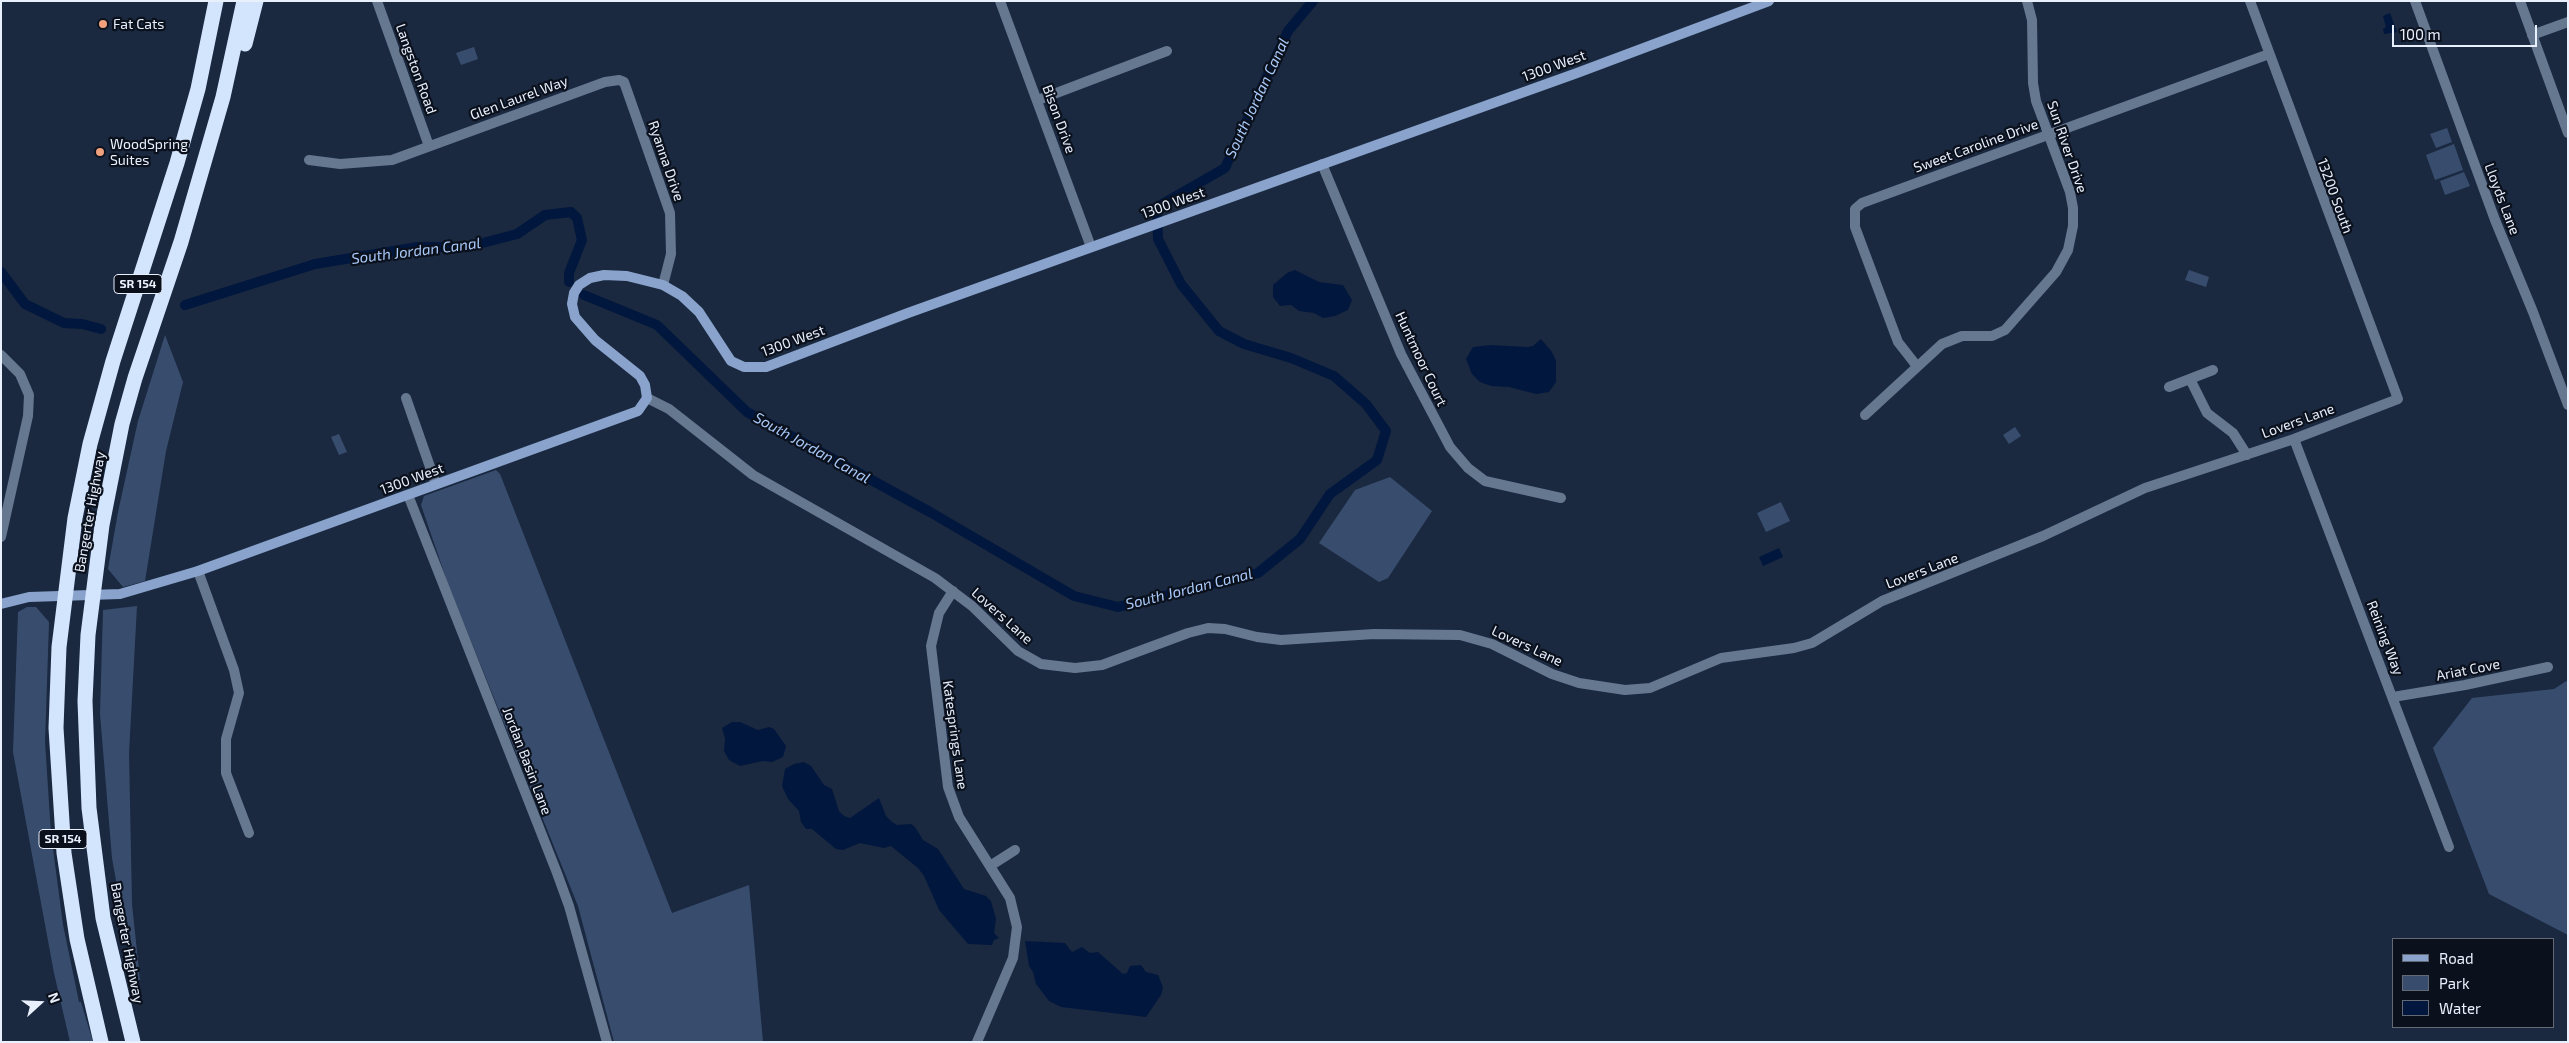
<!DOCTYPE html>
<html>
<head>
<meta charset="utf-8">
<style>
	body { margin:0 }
	#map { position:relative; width:2569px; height:1043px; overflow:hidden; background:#1a2940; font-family:"Exo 2",sans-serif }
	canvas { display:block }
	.frame { position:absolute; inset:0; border:2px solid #e8f0fd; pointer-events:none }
	.legend { position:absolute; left:2392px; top:938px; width:162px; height:90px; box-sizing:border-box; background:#0b111c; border:1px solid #636a76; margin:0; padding:6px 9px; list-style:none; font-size:15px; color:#e8f0fd }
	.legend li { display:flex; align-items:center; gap:10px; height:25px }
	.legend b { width:25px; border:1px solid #636a76 }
	.north { position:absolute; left:15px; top:978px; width:50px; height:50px; -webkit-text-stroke:4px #0b111c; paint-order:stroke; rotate:70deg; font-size:14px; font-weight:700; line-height:20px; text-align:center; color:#e8f0fd }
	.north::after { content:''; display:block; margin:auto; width:18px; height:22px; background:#e8f0fd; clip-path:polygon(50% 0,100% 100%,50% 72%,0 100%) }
	.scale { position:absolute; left:2392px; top:25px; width:145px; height:22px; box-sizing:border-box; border:2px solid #e8f0fd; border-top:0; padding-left:6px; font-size:15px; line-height:18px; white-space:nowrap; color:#e8f0fd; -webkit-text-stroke:4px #0b111c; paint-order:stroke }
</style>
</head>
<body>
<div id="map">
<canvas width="2569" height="1043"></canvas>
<div class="frame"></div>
<ul class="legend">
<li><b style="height:6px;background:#89a3cc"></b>Road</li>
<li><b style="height:14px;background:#384d6e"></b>Park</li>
<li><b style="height:14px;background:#01173d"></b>Water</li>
</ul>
<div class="north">N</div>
<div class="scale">100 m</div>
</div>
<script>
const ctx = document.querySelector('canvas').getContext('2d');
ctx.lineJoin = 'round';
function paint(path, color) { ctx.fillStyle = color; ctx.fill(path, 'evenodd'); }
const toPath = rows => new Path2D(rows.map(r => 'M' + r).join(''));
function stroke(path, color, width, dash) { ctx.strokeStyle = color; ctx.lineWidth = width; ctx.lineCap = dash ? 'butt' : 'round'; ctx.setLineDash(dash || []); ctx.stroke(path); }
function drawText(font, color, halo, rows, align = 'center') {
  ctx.font = font + ' "Exo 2",sans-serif'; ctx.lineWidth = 4.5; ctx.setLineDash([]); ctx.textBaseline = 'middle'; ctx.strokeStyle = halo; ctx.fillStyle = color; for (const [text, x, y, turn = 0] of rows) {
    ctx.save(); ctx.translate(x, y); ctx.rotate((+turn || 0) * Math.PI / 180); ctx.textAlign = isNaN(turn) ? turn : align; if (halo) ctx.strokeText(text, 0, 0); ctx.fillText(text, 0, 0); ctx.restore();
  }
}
paint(toPath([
	[474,47,478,59,461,65,456,53],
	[2447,128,2452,142,2436,148,2430,134],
	[2454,144,2463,170,2435,180,2426,155],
	[2464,172,2470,186,2445,195,2440,181],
	[2189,270,2209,277,2206,287,2185,280],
	[165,335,183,382,166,451,145,581,123,587,108,569,118,512,138,421],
	[2015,427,2021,436,2009,444,2003,435],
	[339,434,347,452,339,455,331,437],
	[496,470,500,474,672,913,749,885,763,1042,614,1042,578,906,448,584,421,505,424,496],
	[1390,477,1432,511,1388,578,1379,582,1319,543,1355,490],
	[1781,502,1790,521,1766,532,1757,513],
	[137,606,129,753,132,904,140,980,134,981,112,858,100,714,103,610],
	[27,607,36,607,49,622,45,742,51,834,63,925,79,1002,81,1002,93,1042,70,1042,54,973,13,752,18,612],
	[2568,680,2568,935,2489,894,2433,748,2472,698,2554,689]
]), '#384d6e');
paint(toPath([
	[2390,13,2397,32,2384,34,2383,29,2386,27,2383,16],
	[1295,270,1319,282,1343,285,1352,300,1348,310,1335,316,1323,318,1314,313,1299,311,1291,305,1280,306,1273,297,1273,285,1287,273],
	[1541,339,1552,352,1556,361,1556,382,1549,392,1536,394,1509,387,1491,386,1480,382,1472,374,1466,359,1473,347,1491,345,1528,347,1533,346],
	[1779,548,1783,557,1763,566,1759,557],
	[732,722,740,722,758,730,769,727,774,729,786,746,783,757,772,762,763,761,740,766,729,760,724,751,725,738,722,728],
	[804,762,811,766,824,785,832,789,839,811,844,816,850,818,879,798,886,816,892,822,897,825,911,824,915,827,923,840,938,849,964,889,986,896,991,901,996,919,994,933,999,938,994,940,992,945,968,944,939,910,924,876,918,868,891,846,884,848,860,843,843,850,836,849,812,829,806,829,801,822,799,811,788,799,782,786,785,769,794,764],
	[1025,941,1065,943,1072,952,1082,947,1090,953,1098,952,1123,974,1127,973,1130,966,1141,965,1146,972,1158,975,1163,987,1161,995,1146,1017,1061,1007,1049,1001,1036,984,1033,972,1029,966]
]), '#01173d');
stroke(toPath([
	[1,272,25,304,64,323,82,324,101,329],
	[584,295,657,325,747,412,930,512,1074,596,1118,607,1258,573,1300,539,1330,494,1377,460,1386,431,1366,404,1334,376,1291,358,1244,344,1219,331,1181,284,1158,239,1157,207,1225,168,1288,31,1313,1],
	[185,305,315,264,418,247,467,247,517,234,545,215,571,212,577,218,582,240,569,273,569,282]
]), '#01173d', 10);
stroke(toPath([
	[377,1,429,146],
	[1000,1,1091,247],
	[2415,1,2495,220,2533,312,2568,405],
	[2520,1,2568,133],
	[2532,35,2568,22],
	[1038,100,1167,51],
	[309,160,340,164,392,160,605,82,619,80,624,82,670,213,671,254,663,285],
	[1322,164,1401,354,1450,447,1468,468,1485,481,1561,498],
	[1,355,20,374,29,395,28,416,1,537],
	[1916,365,1898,342,1855,227,1855,209,1862,203,2269,54],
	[2190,379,2207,413,2233,433,2247,455],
	[2169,387,2213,370],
	[406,398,436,484],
	[647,398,669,409,753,475,935,578,972,606,1018,651,1041,664,1075,668,1102,665,1188,633,1208,628,1225,629,1257,637,1281,640,1374,634,1460,635,1492,644,1552,674,1579,683,1625,690,1650,688,1721,658,1794,648,1812,643,1882,601,2043,536,2145,488,2294,439,2398,399,2250,1],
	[1865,415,1942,344,1962,336,1992,336,2005,330,2056,272,2068,250,2073,226,2073,208,2070,192,2036,101,2033,83,2032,20,2027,1],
	[2294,439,2449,847],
	[408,495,557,873,569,906,607,1042],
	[198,571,234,670,239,693,226,739,226,773,249,833],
	[953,591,939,613,931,646,948,787,959,817,1010,898,1017,927,1013,958,977,1042],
	[2393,697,2465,685,2548,667],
	[990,866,1015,850]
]), '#667790', 10);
stroke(toPath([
	[1,604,29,597,120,594,198,571,638,411,647,398,645,385,640,376,595,340,575,317,572,304,574,293,579,285,590,278,604,275,627,276,663,285,682,296,699,312,731,361,744,367,766,367,908,313,1577,73,1769,1]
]), '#89a3cc', 10);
stroke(toPath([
	[245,44,256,1],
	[101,1042,77,939,64,853,56,728,59,647,75,518,90,444,113,361,177,163,198,89,216,1],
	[133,1042,103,918,89,808,85,701,88,635,102,525,122,424,135,378,181,242,223,97,244,1]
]), '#d3e4fd', 15);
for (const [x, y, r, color] of [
	[103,24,5,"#f2a17e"],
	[100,152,5,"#f2a17e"]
]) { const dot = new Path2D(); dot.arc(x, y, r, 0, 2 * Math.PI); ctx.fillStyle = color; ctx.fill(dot); stroke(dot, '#0b111c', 2); }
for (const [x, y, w] of [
	[138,284,48],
	[63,839,48]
]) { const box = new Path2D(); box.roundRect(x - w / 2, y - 9.5, w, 19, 4); ctx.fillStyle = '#0b111c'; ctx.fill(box); stroke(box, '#e8f0fd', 1); }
drawText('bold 12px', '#e8f0fd', null, [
	["SR 154",138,284],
	["SR 154",63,839]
]);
drawText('14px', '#e8f0fd', '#0b111c', [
	["Fat Cats",113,24],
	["WoodSpring",110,144],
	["Suites",110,160]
], 'left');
drawText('14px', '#e8f0fd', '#0b111c', [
	["1300 West",1554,66,-20],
	["Langston Road",416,69,70],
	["Glen Laurel Way",519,98,-20],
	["Bison Drive",1059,119,70],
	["Sweet Caroline Drive",1976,146,-20],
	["Sun River Drive",2067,147,71],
	["Ryanna Drive",666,161,71],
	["13200 South",2335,196,70],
	["Lloyds Lane",2502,199,69],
	["1300 West",1173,203,-20],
	["1300 West",793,341,-20],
	["Huntmoor Court",1421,359,65],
	["Lovers Lane",2298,421,-20],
	["1300 West",412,479,-20],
	["Bangerter Highway",90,512,-80],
	["Lovers Lane",1922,571,-21],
	["Lovers Lane",1002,616,42],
	["Reining Way",2385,638,69],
	["Lovers Lane",1527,646,25],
	["Ariat Cove",2468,670,-11],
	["Katesprings Lane",955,735,82],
	["Jordan Basin Lane",527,761,69],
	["Bangerter Highway",127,943,79]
]);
drawText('italic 15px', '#aacafa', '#0b111c', [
	["South Jordan Canal",1257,98,-65],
	["South Jordan Canal",416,251,-7],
	["South Jordan Canal",812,448,29],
	["South Jordan Canal",1189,589,-14]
]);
</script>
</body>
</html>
